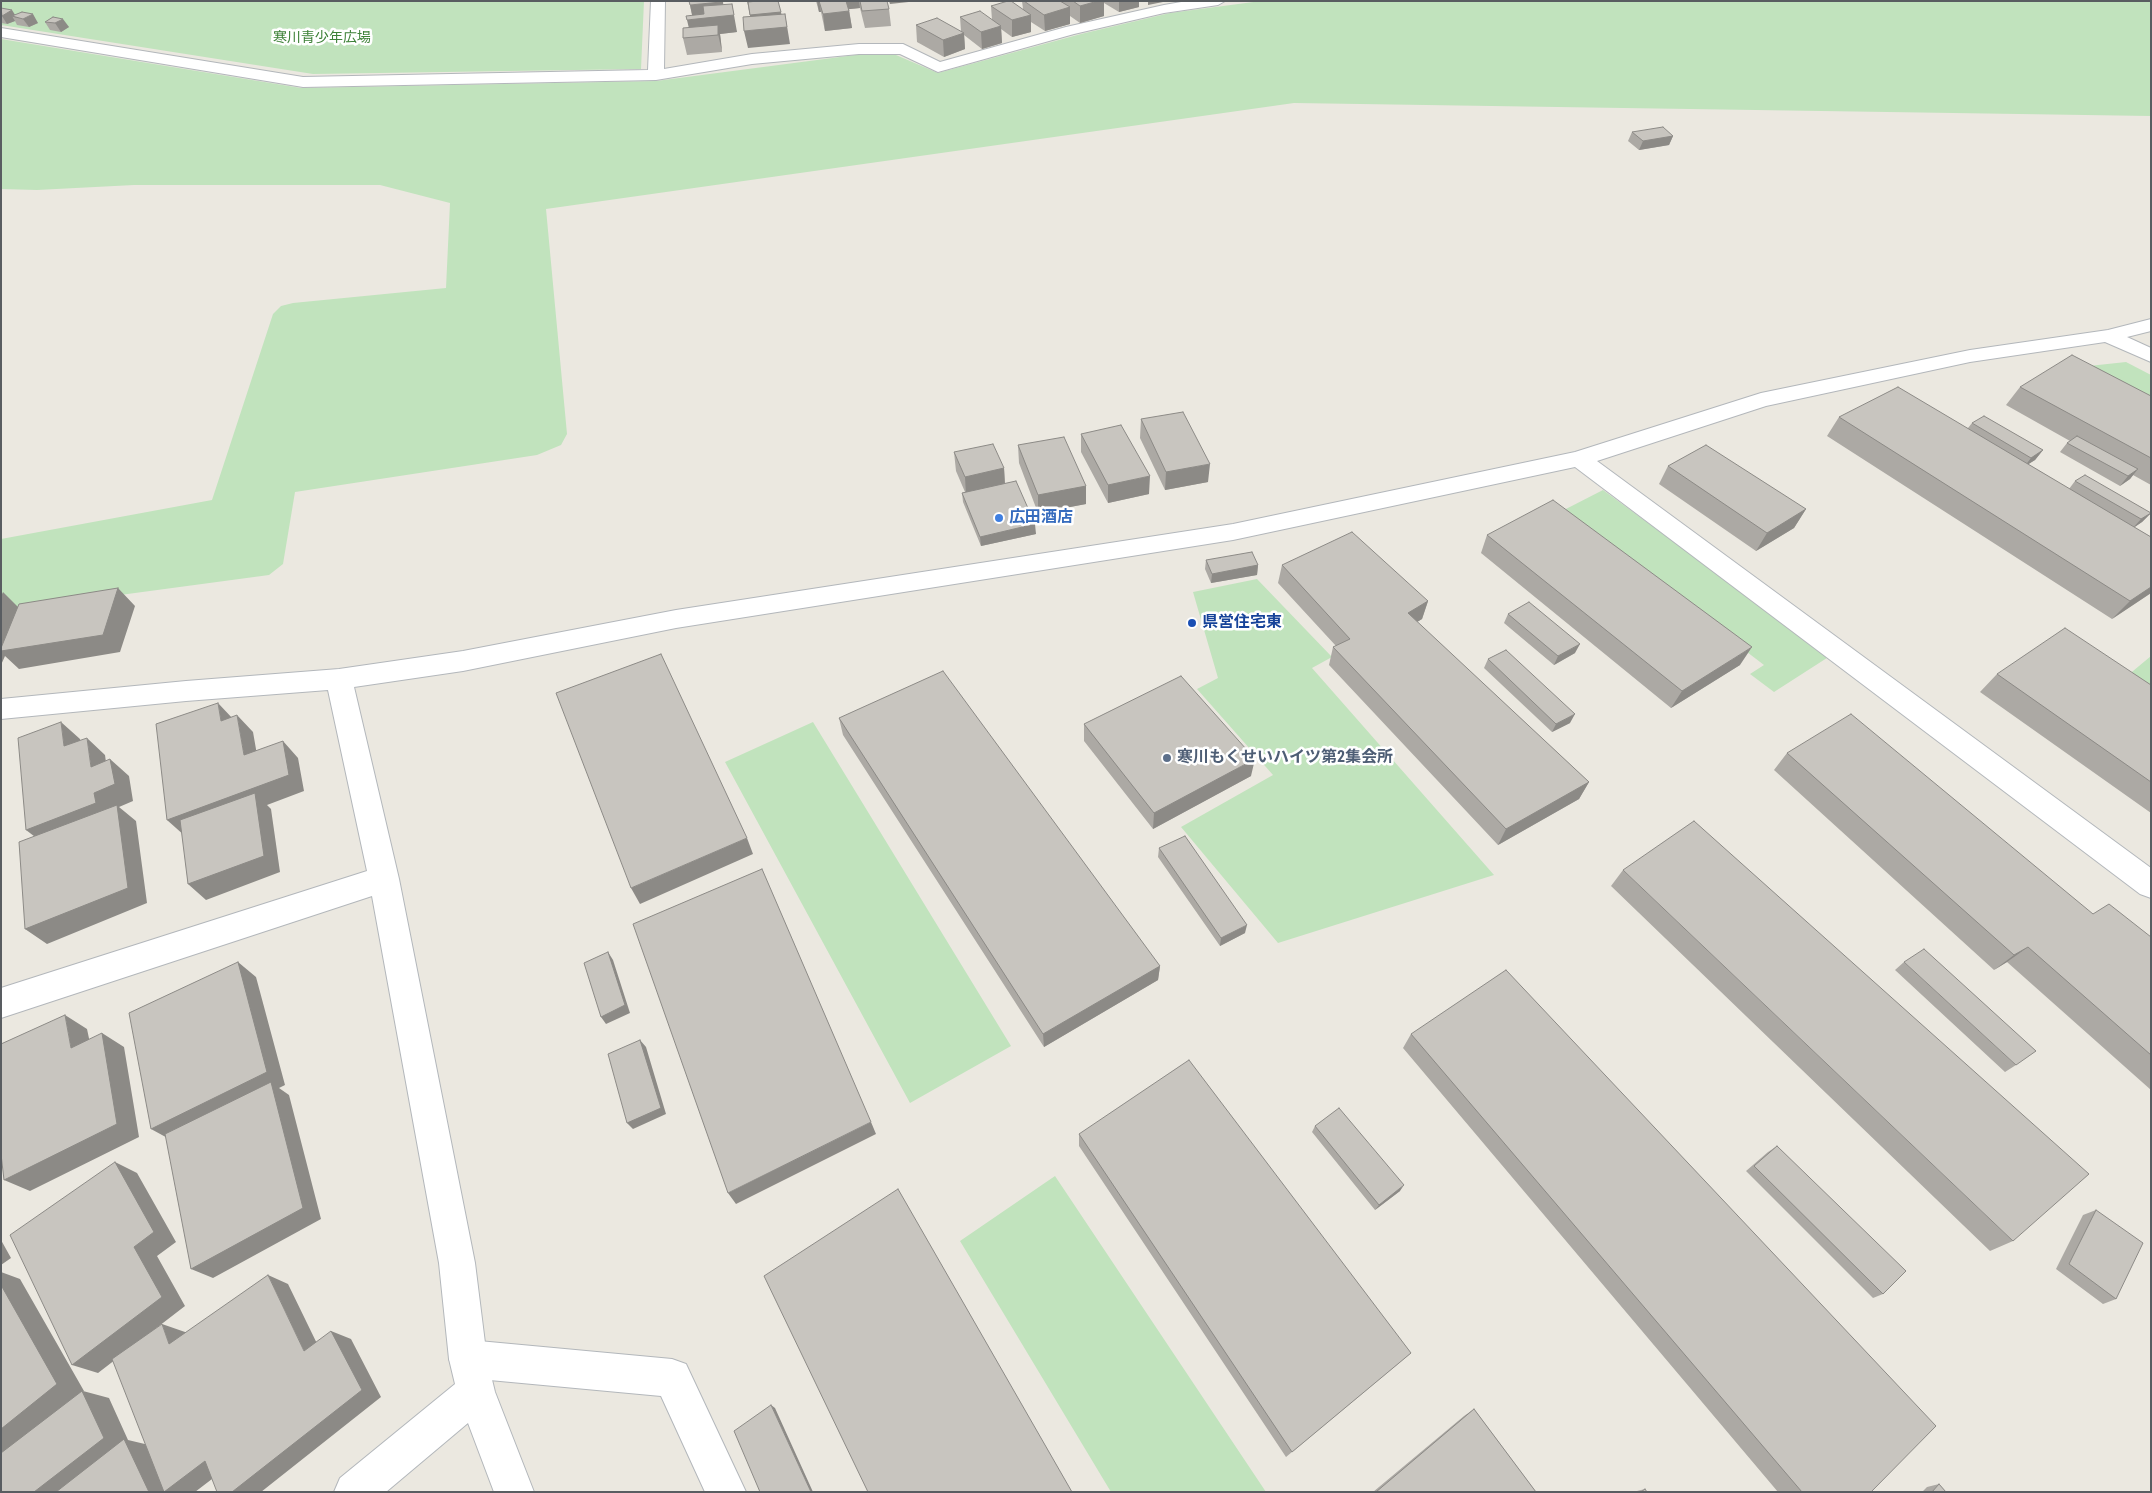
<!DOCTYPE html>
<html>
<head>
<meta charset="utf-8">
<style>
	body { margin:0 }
	#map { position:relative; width:2152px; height:1493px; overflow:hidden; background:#ebe8e0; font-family:"Roboto Condensed",sans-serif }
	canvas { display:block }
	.frame { position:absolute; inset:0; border:2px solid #595d61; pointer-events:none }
</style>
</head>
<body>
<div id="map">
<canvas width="2152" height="1493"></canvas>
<div class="frame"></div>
</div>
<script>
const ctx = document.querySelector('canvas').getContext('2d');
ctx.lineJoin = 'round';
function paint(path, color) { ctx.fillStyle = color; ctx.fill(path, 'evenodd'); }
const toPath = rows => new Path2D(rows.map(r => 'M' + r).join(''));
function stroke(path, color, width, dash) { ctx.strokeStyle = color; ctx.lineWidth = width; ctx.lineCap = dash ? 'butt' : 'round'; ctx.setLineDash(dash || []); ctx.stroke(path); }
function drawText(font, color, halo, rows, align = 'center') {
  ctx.font = font + ' "Roboto Condensed","Noto Sans JP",sans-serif'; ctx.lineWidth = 5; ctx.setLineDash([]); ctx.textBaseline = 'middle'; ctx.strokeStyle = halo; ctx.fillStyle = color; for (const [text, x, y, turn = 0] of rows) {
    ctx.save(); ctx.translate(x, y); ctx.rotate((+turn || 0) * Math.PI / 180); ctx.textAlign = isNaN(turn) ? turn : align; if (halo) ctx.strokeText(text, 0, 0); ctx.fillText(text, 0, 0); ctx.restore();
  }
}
paint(toPath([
	[1,1,644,1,641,69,313,74,1,25],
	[1261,1,2151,1,2151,116,1294,103,546,209,567,434,561,445,537,455,295,492,283,564,269,575,1,611,1,539,212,500,273,314,281,306,293,303,446,288,450,203,380,185,134,185,37,190,1,189,1,39,301,88,656,81,863,54,896,55,938,73,1081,34,1170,13],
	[2126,362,2151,375,2151,417,2061,369],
	[1603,490,1830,656,1774,692,1750,674,1764,665,1562,511],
	[1257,579,1332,657,1312,668,1494,875,1278,943,1181,827,1273,775,1197,689,1218,678,1193,592],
	[2151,656,2151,691,2127,676],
	[813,722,1011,1046,910,1103,725,762],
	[1055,1176,1266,1492,1111,1492,960,1241]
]), '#c1e3bd');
const service = toPath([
	[468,1340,672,1359,686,1364,746,1492,705,1492,661,1396,468,1378,455,1372,449,1359,455,1346,468,1340]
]);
const minor = toPath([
	[651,1,665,1,664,69,752,54,859,44,903,44,940,62,1066,27,1164,5,1187,1,1225,1,1218,5,1164,13,1074,34,938,72,900,54,859,54,752,64,656,80,303,87,1,37,1,28,303,77,648,70,651,1],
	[2151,319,2151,331,2127,337,2151,348,2151,362,2105,342,1970,362,1766,406,1597,461,2151,868,2151,898,2140,894,1575,467,1233,540,676,628,463,671,354,687,399,879,475,1263,487,1359,495,1392,534,1492,494,1492,468,1423,386,1492,334,1492,340,1478,455,1384,449,1359,439,1263,372,896,1,1018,1,988,367,871,328,690,186,701,1,719,1,699,186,681,339,669,463,651,676,610,1233,524,1575,452,1761,393,1970,350,2108,330,2151,319]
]);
stroke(service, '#b3b7bb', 2);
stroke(minor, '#b3b7bb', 2);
paint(service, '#fff');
paint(minor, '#fff');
paint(toPath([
	[816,1,887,1,889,9,891,26,865,28,860,8,849,9,852,28,825,31,821,12,819,12],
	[1022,1,1139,1,1139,7,1119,12,1104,3,1104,16,1080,23,1070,16,1070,24,1045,31,1031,22,1031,32,1012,37,1001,29,1002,43,982,49,964,35,965,49,944,57,917,42,916,25,961,31,960,17,992,20,991,6,1023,9],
	[723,4,737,32,720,34,721,42,722,52,687,55,683,38,689,27,692,15,690,5],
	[1,8,15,15,38,23,29,27,17,25,15,21,7,24,1,23],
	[53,17,69,27,61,32,50,30,45,22],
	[1632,132,1673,136,1669,145,1639,150,1628,141],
	[2020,387,2151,396,2151,485,2133,475,2130,479,2120,486,2060,452,2067,443,2070,441,2006,405],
	[1839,417,1968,428,1972,423,2043,450,2035,460,2028,464,2069,489,2075,481,2151,513,2142,522,2134,527,2151,537,2151,593,2112,619,1827,436],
	[1141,419,1208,482,1165,490,1140,438],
	[1081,434,1149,494,1108,503,1081,452],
	[1018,445,1086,486,1086,504,1038,513,1019,463],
	[954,452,1004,468,1005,484,1036,534,981,546,963,502,962,493,965,492,956,471],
	[1668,466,1806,509,1794,528,1756,551,1659,484],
	[1487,535,1740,665,1671,708,1481,553],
	[1206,560,1258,565,1257,575,1211,583,1205,569],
	[1282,565,1428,601,1422,619,1417,622,1589,782,1579,799,1498,845,1329,665,1333,647,1336,646,1278,583],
	[1508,614,1575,653,1554,665,1504,623],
	[1488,659,1570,723,1552,732,1484,668],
	[1997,674,2151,685,2151,813,1980,692],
	[839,718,1160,966,1158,980,1044,1047,843,735],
	[1084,724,1251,776,1153,829,1084,741],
	[1787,753,2093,914,2151,937,2151,1090,2007,962,1994,970,1774,770],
	[1159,848,1245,933,1220,946,1158,857],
	[1623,870,2013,1241,1990,1251,1611,886],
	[1904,962,2016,1065,2005,1072,1895,970],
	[1411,1034,1871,1492,1778,1492,1403,1048],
	[1315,1126,1400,1191,1375,1210,1312,1132],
	[1079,1134,1411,1353,1286,1457,1079,1146],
	[1777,1146,1883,1294,1873,1298,1746,1171,1768,1152],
	[2096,1210,2116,1299,2103,1304,2056,1269,2083,1215],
	[1474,1409,1536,1492,1373,1492,1464,1416],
	[1939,1484,1946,1492,1922,1492,1927,1487],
	[1645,1489,1647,1492,1636,1492,1637,1491]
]), '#aca9a4');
paint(toPath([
	[723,1,724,16,732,4,737,32,720,34,721,42,722,52,718,34,691,37,687,20,693,19,690,5],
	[747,1,777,1,781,12,784,27,785,14,790,44,748,48,744,31,753,30],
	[817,1,819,1,821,12,819,12],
	[819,1,859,1,860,8,822,12],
	[889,1,918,1,890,4],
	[1098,1,1104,1,1104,16,1080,23,1080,6],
	[1119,1,1139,1,1139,7,1119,12],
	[1148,1,1168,1,1148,5],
	[1070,7,1070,24,1045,31,1044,15],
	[12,10,17,18,12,16,15,21,7,24,2,16],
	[849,11,852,28,825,31,823,14],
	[33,14,38,23,29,27,23,19],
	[1031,15,1031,32,1012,37,1012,20],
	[63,19,69,27,61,32,55,23],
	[1001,26,1002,43,982,49,981,32],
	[964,33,965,49,944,57,943,40],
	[1673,136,1669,145,1639,150,1643,141],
	[2043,450,2035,460,2024,467,2031,458],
	[1210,464,1208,482,1165,490,1166,472],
	[1004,468,1005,486,966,495,965,477],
	[2138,469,2130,479,2120,486,2128,476],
	[1150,476,1149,494,1108,503,1108,485],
	[1086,486,1086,504,1038,513,1038,495],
	[1806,509,1794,528,1756,551,1767,533],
	[2151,513,2142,522,2132,529,2141,519],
	[1035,524,1036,534,981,546,980,537],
	[1258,565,1257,575,1211,583,1212,574],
	[2151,587,2151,593,2112,619,2130,601],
	[118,588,135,606,120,652,19,669,5,656,1,665,1,596,3,592,21,610],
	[1428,601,1422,619,1402,631,1408,613],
	[1580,644,1575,653,1554,665,1558,656],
	[1752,647,1740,665,1671,708,1682,691],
	[218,703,234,720,221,721],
	[1575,714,1570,723,1552,732,1556,724],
	[237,715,253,732,260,772,244,755],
	[61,722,80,739,83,763,64,746],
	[87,738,105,755,109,784,91,767],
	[283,741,298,758,304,791,267,805,271,809,280,872,206,900,188,884,185,836,167,820],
	[110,759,129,776,133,801,119,807,136,821,147,903,47,944,25,929,47,846,26,830,94,793],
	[1255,759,1251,776,1153,829,1154,813],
	[1589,782,1579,799,1498,845,1506,829],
	[747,838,753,854,640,904,631,888],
	[1247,925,1245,933,1220,946,1221,938],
	[2028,947,2007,962,1994,970,2014,955],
	[608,952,613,960,630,1013,606,1024,601,1017],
	[238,962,256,977,285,1085,279,1088,289,1095,321,1219,213,1278,191,1269,173,1141,151,1129],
	[1160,966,1158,980,1044,1047,1043,1034],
	[65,1015,87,1029,94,1062,71,1048],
	[102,1033,124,1047,139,1137,30,1191,4,1180],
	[640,1040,646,1047,666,1114,633,1129,627,1123],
	[871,1122,876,1134,736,1204,728,1193],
	[115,1162,137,1173,176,1242,157,1256,185,1306,98,1373,72,1365,134,1247],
	[1404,1185,1400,1191,1375,1210,1379,1205],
	[1,1240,11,1258,1,1265],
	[1,1272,20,1279,84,1391,83,1391,109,1398,128,1440,149,1445,205,1461,229,1466,195,1492,34,1492,1,1459],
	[268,1275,288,1284,324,1358,304,1351],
	[162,1324,185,1332,193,1352,169,1344],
	[331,1331,351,1339,381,1397,261,1492,232,1492],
	[771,1405,775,1408,813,1492,811,1492]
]), '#8c8a86');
const building = toPath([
	[689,1,721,1,721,2,690,5,689,1],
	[758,1,778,1,781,12,750,15,748,2,758,1],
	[819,1,846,1,849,11,823,14,819,1],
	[860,1,887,1,889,9,862,11,860,1],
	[1008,1,1011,1,1031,15,1012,20,991,6,1008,1],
	[1024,1,1060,1,1070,7,1044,15,1024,1],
	[1073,1,1098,1,1080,6,1073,1],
	[732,4,734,15,687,20,686,16,704,14,703,6,732,4],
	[1,8,12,10,2,16,1,8],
	[980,11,1001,26,981,32,960,17,980,11],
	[22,12,33,14,23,19,12,16,22,12],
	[785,14,787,27,744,31,743,17,785,14],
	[53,17,63,19,55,23,45,22,53,17],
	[937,18,964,33,943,40,916,25,937,18],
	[718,25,718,35,683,38,683,28,718,25],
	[1663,127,1673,136,1643,141,1632,132,1663,127],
	[2072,355,2151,396,2151,458,2020,387,2072,355],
	[1898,387,2151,537,2151,587,2130,601,1839,417,1898,387],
	[1183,412,1210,464,1166,472,1141,419,1183,412],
	[1984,416,2043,450,2031,458,1972,423,1984,416],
	[1121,425,1150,476,1108,485,1081,434,1121,425],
	[2077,436,2138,469,2128,476,2067,443,2077,436],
	[1064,437,1086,486,1038,495,1018,445,1064,437],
	[993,444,1004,468,965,477,954,452,993,444],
	[1706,445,1806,509,1767,533,1668,466,1706,445],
	[2085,475,2151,513,2141,519,2075,481,2085,475],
	[1016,481,1035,524,980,537,962,493,1016,481],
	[1553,500,1752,647,1682,691,1487,535,1553,500],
	[1352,532,1428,601,1408,613,1589,782,1506,829,1333,647,1350,639,1282,565,1352,532],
	[1252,552,1258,565,1212,574,1206,560,1252,552],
	[118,588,103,635,1,651,1,648,19,604,118,588],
	[1529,602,1580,644,1558,656,1508,614,1529,602],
	[2065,628,2151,685,2151,782,1997,674,2065,628],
	[1506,650,1575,714,1556,724,1488,659,1506,650],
	[661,654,747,838,631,888,556,693,661,654],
	[943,671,1160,966,1043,1034,839,718,943,671],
	[1181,676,1255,759,1154,813,1084,724,1181,676],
	[218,703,221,721,237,715,244,755,283,741,289,775,167,820,156,724,218,703],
	[1851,714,2093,914,2109,904,2151,937,2151,1055,2028,947,2014,955,1787,753,1851,714],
	[61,722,64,746,87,738,91,767,110,759,115,784,94,793,96,803,26,830,18,738,61,722],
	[255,793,264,856,188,884,180,820,255,793],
	[117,805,128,888,25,929,19,842,117,805],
	[1694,821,2089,1174,2013,1241,1623,870,1694,821],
	[1185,836,1247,925,1221,938,1159,848,1185,836],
	[762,869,871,1122,728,1193,633,924,762,869],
	[1924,949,2036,1051,2016,1065,1904,962,1924,949],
	[608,952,625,1005,601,1017,584,963,608,952],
	[238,962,267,1072,151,1129,129,1013,238,962],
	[1506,970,1936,1426,1871,1492,1802,1492,1411,1034,1506,970],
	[65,1015,71,1048,102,1033,117,1124,4,1180,1,1154,1,1044,65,1015],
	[640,1040,661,1108,627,1123,608,1054,640,1040],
	[1189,1060,1411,1353,1292,1452,1079,1134,1189,1060],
	[271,1082,303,1208,191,1269,165,1134,271,1082],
	[1339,1108,1404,1185,1379,1205,1315,1126,1339,1108],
	[1777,1146,1906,1271,1883,1294,1754,1166,1777,1146],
	[115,1162,154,1232,134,1247,162,1297,72,1365,10,1235,115,1162],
	[898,1189,1072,1492,868,1492,764,1276,898,1189],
	[2096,1210,2143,1243,2116,1299,2069,1264,2096,1210],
	[268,1275,304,1351,331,1331,362,1390,232,1492,217,1492,205,1461,164,1492,112,1359,162,1324,169,1344,268,1275],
	[1,1285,57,1384,1,1429,1,1285],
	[82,1391,104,1438,34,1492,1,1492,1,1453,82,1391],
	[771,1405,811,1492,760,1492,734,1431,771,1405],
	[1474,1409,1536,1492,1376,1492,1474,1409],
	[124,1439,149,1492,56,1492,124,1439],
	[1939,1484,1946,1492,1932,1492,1939,1484],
	[1645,1489,1647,1492,1641,1492,1645,1489]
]);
paint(building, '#c8c5bf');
stroke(building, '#8c8a86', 1);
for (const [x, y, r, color] of [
	[999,518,5,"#3f7fe0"],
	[1192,623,5,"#1a4fb4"],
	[1167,758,5,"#5c6f8a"]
]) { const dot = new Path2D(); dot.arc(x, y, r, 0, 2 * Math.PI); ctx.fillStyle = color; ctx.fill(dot); stroke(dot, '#fff', 2); }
drawText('14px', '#3d8137', '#fff', [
	["寒川青少年広場",322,38]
]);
drawText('bold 16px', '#366cbe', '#fff', [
	["広田酒店",1009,518]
], 'left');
drawText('bold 16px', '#164399', '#fff', [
	["県営住宅東",1202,623]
], 'left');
drawText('bold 16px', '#4e5e75', '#fff', [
	["寒川もくせいハイツ第2集会所",1177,758]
], 'left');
</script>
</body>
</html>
